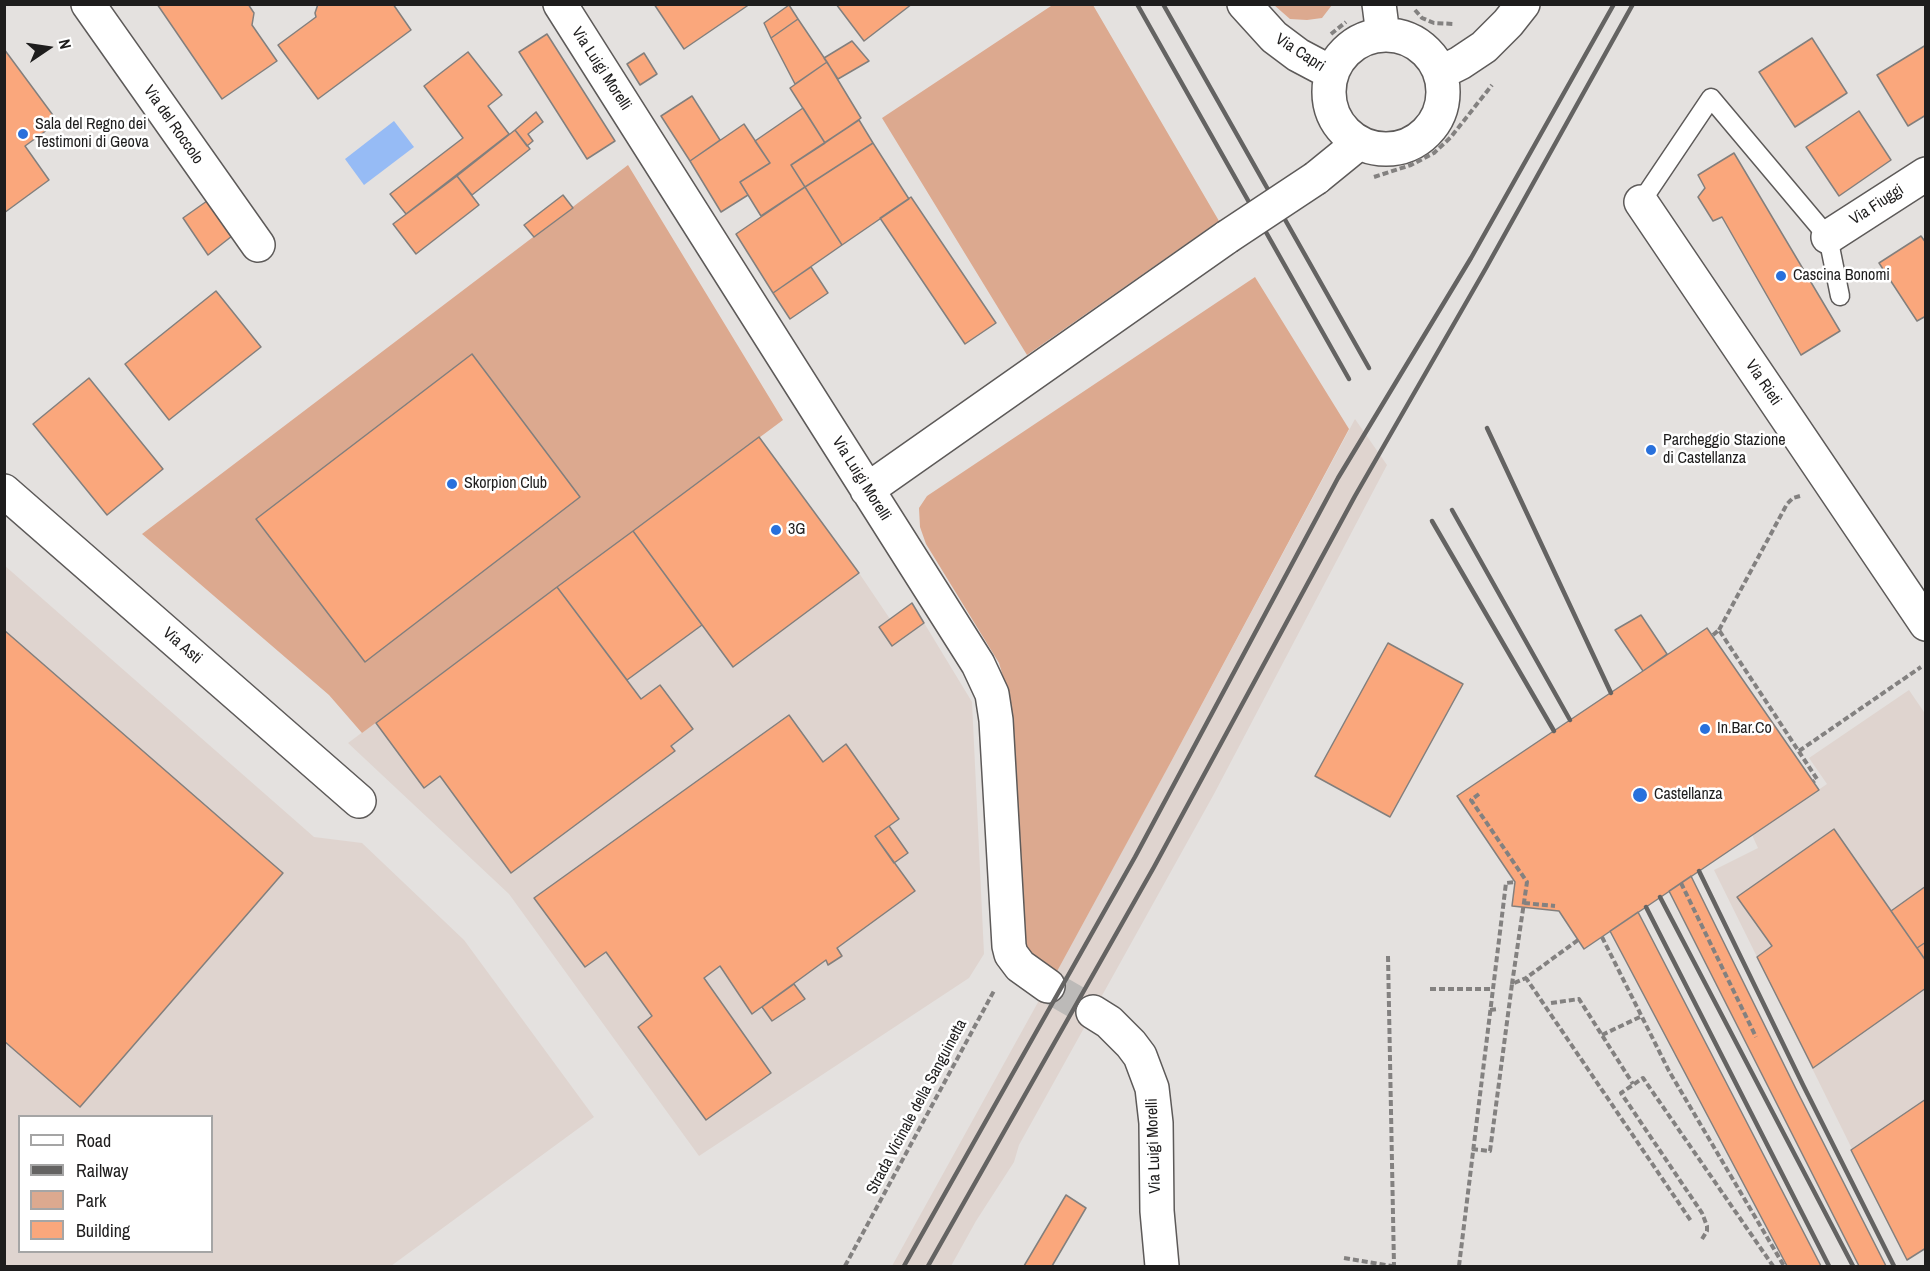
<!DOCTYPE html>
<html>
<head>
<meta charset="utf-8">
<style>
	body { margin:0 }
	#map { position:relative; width:1930px; height:1271px; overflow:hidden; background:#e4e1df; font-family:"Archivo Narrow",sans-serif }
	canvas { display:block }
	.frame { position:absolute; inset:0; border:6px solid #1e1d1d; pointer-events:none }
	.legend { position:absolute; left:18px; top:1115px; width:195px; height:138px; box-sizing:border-box; background:#fff; border:2px solid #a5a5a5; margin:0; padding:8px 10px; list-style:none; font-size:18px; color:#1e1d1d }
	.legend li { display:flex; align-items:center; gap:12px; height:30px }
	.legend b { width:30px; border:2px solid #a5a5a5 }
	.north { position:absolute; left:18px; top:18px; width:60px; height:60px; -webkit-text-stroke:4px #fff; paint-order:stroke; rotate:77deg; font-size:16px; font-weight:700; line-height:24px; text-align:center; color:#1e1d1d }
	.north::after { content:''; display:block; margin:auto; width:21px; height:27px; background:#1e1d1d; clip-path:polygon(50% 0,100% 100%,50% 72%,0 100%) }
</style>
</head>
<body>
<div id="map">
<canvas width="1930" height="1271"></canvas>
<div class="frame"></div>
<ul class="legend">
<li><b style="height:8px;background:#fff"></b>Road</li>
<li><b style="height:8px;background:#646362"></b>Railway</li>
<li><b style="height:16px;background:#dca98f"></b>Park</li>
<li><b style="height:16px;background:#faa77c"></b>Building</li>
</ul>
<div class="north">N</div>
</div>
<script>
const ctx = document.querySelector('canvas').getContext('2d');
ctx.lineJoin = 'round';
function paint(path, color) { ctx.fillStyle = color; ctx.fill(path, 'evenodd'); }
const toPath = rows => new Path2D(rows.map(r => 'M' + r).join(''));
function stroke(path, color, width, dash) { ctx.strokeStyle = color; ctx.lineWidth = width; ctx.lineCap = dash ? 'butt' : 'round'; ctx.setLineDash(dash || []); ctx.stroke(path); }
function drawText(font, color, halo, rows, align = 'center') {
  ctx.font = font + ' "Archivo Narrow",sans-serif'; ctx.lineWidth = 5; ctx.setLineDash([]); ctx.textBaseline = 'middle'; ctx.strokeStyle = halo; ctx.fillStyle = color; for (const [text, x, y, turn = 0] of rows) {
    ctx.save(); ctx.translate(x, y); ctx.rotate((+turn || 0) * Math.PI / 180); ctx.textAlign = isNaN(turn) ? turn : align; if (halo) ctx.strokeText(text, 0, 0); ctx.fillText(text, 0, 0); ctx.restore();
  }
}
paint(toPath([
	[1355,419,1387,465,1214,794,1019,1145,1014,1162,976,1221,951,1266,892,1266,1172,760],
	[759,437,859,573,890,619,912,603,972,702,984,954,969,978,699,1156,509,894,348,743],
	[4,565,314,837,362,843,464,940,594,1117,391,1266,5,1266],
	[20,1116,212,1116,212,1252,20,1252],
	[1909,690,1926,715,1926,1248,1907,1260,1714,870,1758,848,1752,835,1827,784,1809,758]
]), '#dfd4cf');
paint(toPath([
	[1054,4,1093,5,1219,221,1027,355,882,118],
	[1274,5,1332,5,1322,18,1307,20,1290,19],
	[628,165,783,420,362,733,329,695,142,534],
	[1255,277,1349,429,1172,760,1055,975,1031,957,1021,941,1008,693,999,663,926,544,920,527,919,508,927,496]
]), '#dca98f');
paint(toPath([
	[394,121,414,147,364,185,345,159]
]), '#96bbf5');
const building = toPath([
	[157,4,248,4,254,13,252,25,277,61,222,99,157,4],
	[393,4,411,30,318,99,278,45,316,17,315,13,318,4,393,4],
	[654,4,750,4,684,49,654,4],
	[836,4,912,4,864,41,836,4],
	[789,5,798,19,771,38,764,23,789,5],
	[798,19,827,62,795,84,771,38,798,19],
	[547,34,615,141,587,159,519,52,547,34],
	[1812,38,1847,93,1795,127,1759,72,1812,38],
	[852,41,869,61,838,79,824,58,852,41],
	[1926,45,1926,115,1908,126,1877,75,1926,45],
	[4,49,58,122,25,146,49,180,4,213,4,49],
	[468,52,502,95,488,106,509,134,406,214,390,194,463,138,424,86,468,52],
	[644,53,657,74,640,85,627,64,644,53],
	[827,62,861,118,825,143,790,88,827,62],
	[692,96,720,140,690,161,661,116,692,96],
	[803,108,825,143,791,165,805,187,761,216,740,182,770,163,755,141,803,108],
	[1859,111,1891,160,1839,196,1806,147,1859,111],
	[536,112,543,122,528,134,533,141,527,146,515,130,536,112],
	[859,120,873,143,805,187,791,165,859,120],
	[744,124,770,163,740,182,748,195,721,212,690,161,744,124],
	[515,130,530,149,472,195,457,176,515,130],
	[873,143,909,199,842,245,805,187,873,143],
	[1734,153,1840,331,1801,355,1722,217,1713,221,1698,197,1705,188,1698,175,1734,153],
	[457,176,479,205,416,254,393,224,457,176],
	[805,187,842,245,773,293,736,234,805,187],
	[563,195,573,208,534,237,524,225,563,195],
	[911,197,996,323,965,344,880,218,911,197],
	[207,201,232,236,208,255,183,218,207,201],
	[1921,236,1926,243,1926,316,1917,321,1879,263,1921,236],
	[811,267,828,293,790,319,773,293,811,267],
	[216,291,261,347,169,420,125,364,216,291],
	[472,354,580,497,365,662,256,519,472,354],
	[89,378,163,469,107,515,33,424,89,378],
	[759,437,859,573,733,667,633,531,759,437],
	[633,531,702,625,627,680,557,587,633,531],
	[557,587,641,699,660,685,693,729,671,746,675,751,511,873,440,776,424,788,376,723,557,587],
	[912,603,924,623,892,646,879,627,912,603],
	[1641,615,1667,654,1643,671,1615,630,1641,615],
	[1707,628,1819,790,1584,949,1559,911,1512,906,1515,882,1457,796,1707,628],
	[4,630,283,873,80,1107,4,1041,4,630],
	[1388,643,1463,684,1390,817,1315,776,1388,643],
	[789,715,823,762,846,744,899,819,875,836,915,891,837,948,842,956,828,965,826,960,752,1014,720,966,704,978,771,1073,706,1120,638,1027,652,1016,606,952,585,967,534,898,789,715],
	[889,826,908,853,894,863,875,836,889,826],
	[1834,829,1926,961,1926,988,1813,1068,1757,957,1772,946,1737,897,1834,829],
	[1691,876,1796,1089,1886,1266,1859,1266,1669,891,1691,876],
	[1926,886,1926,942,1917,948,1891,911,1926,886],
	[1638,912,1821,1266,1787,1266,1610,931,1638,912],
	[1926,942,1926,961,1917,948,1926,942],
	[794,984,805,999,772,1021,762,1007,794,984],
	[1926,1099,1926,1248,1907,1260,1851,1150,1926,1099],
	[1066,1195,1086,1208,1052,1266,1024,1266,1066,1195]
]);
paint(building, '#faa77c');
stroke(building, '#827f7d', 1.5);
stroke(toPath([
	[1048,986,1093,1012]
]), '#bcbab8', 33, [33, 16]);
const lane = toPath([
	[1641,202,1711,98,1828,237,1840,296]
]);
const street = toPath([
	[88,4,258,245],
	[560,4,978,664,992,694,996,720,1009,946,1011,954,1020,966,1048,986],
	[1244,4,1274,37,1298,55,1332,73],
	[1379,4,1383,35],
	'1329 92a57 57 0 1 1 114 0a57 57 0 1 1-114 0Z',
	[1440,73,1460,63,1484,47,1508,23,1523,4],
	[1316,178,1359,143],
	[1641,202,1926,624],
	[1828,237,1926,174],
	[867,490,1227,237],
	[4,491,359,801],
	[1093,1012,1109,1022,1131,1044,1140,1056,1152,1088,1156,1123,1157,1211,1162,1266]
]);
stroke(lane, '#5d5a59', 21);
stroke(street, '#5d5a59', 36);
stroke(toPath([
	[1415,10,1422,18,1434,23,1454,24],
	[1331,34,1346,22],
	[1374,177,1411,165,1434,153,1451,137,1492,85],
	[1719,630,1787,504,1793,498,1800,496],
	[1713,635,1719,630,1817,779,1813,782],
	[1799,751,1921,667],
	[1479,794,1471,800,1527,882,1512,984],
	[1681,883,1756,1037],
	[1524,903,1555,906],
	[1602,937,1669,1071,1784,1266],
	[1578,940,1526,978,1691,1221],
	[1388,956,1394,1266],
	[1430,989,1492,989],
	[1551,1003,1579,999,1633,1084],
	[1490,1010,1499,1009],
	[1602,1035,1642,1016],
	[1472,1149,1490,1151,1512,984,1526,978],
	[1702,1239,1707,1231,1707,1226,1702,1213,1621,1093,1643,1078,1773,1266],
	[1344,1258,1392,1266],
	[845,1266,995,989],
	[1459,1266,1506,883,1515,882]
]), '#838180', 4, [6, 3]);
stroke(lane, '#fff', 18);
stroke(street, '#fff', 33);
stroke(toPath([
	[1137,4,1349,379],
	[1163,4,1369,368],
	[1487,428,1611,693],
	[1452,510,1570,720],
	[1432,521,1554,731],
	[1699,871,1803,1085,1894,1266],
	[1660,897,1853,1266],
	[1646,907,1829,1266],
	[904,1266,1135,857,1338,478,1471,258,1614,4],
	[928,1266,1154,867,1355,496,1486,268,1633,4]
]), '#646362', 4.5);
const streetBridge = toPath([
	[1227,237,1316,178]
]);
stroke(streetBridge, '#5d5a59', 36, []);
stroke(streetBridge, '#fff', 33);
for (const [x, y, r, color] of [
	[23,134,6,"#2870dc"],
	[1781,276,6,"#2870dc"],
	[1651,450,6,"#2870dc"],
	[452,484,6,"#2870dc"],
	[776,530,6,"#2870dc"],
	[1705,729,6,"#2870dc"],
	[1640,795,8,"#2870dc"]
]) { const dot = new Path2D(); dot.arc(x, y, r, 0, 2 * Math.PI); ctx.fillStyle = color; ctx.fill(dot); stroke(dot, '#fff', 2); }
drawText('16px', '#1e1d1d', '#fff', [
	["Via Capri",1300,53,33],
	["Via Luigi Morelli",601,69,57],
	["Via del Roccolo",173,125,55],
	["Via Fiuggi",1877,205,-33],
	["Via Rieti",1763,383,56],
	["Via Luigi Morelli",861,479,58],
	["Via Asti",182,646,41],
	["Strada Vicinale della Sanguinetta",917,1107,-62],
	["Via Luigi Morelli",1154,1146,-92]
]);
drawText('16px', '#1e1d1d', '#fff', [
	["Sala del Regno dei",35,125],
	["Testimoni di Geova",35,143],
	["Cascina Bonomi",1793,276],
	["Parcheggio Stazione",1663,441],
	["di Castellanza",1663,459],
	["Skorpion Club",464,484],
	["3G",788,530],
	["In.Bar.Co",1717,729],
	["Castellanza",1654,795]
], 'left');
</script>
</body>
</html>
